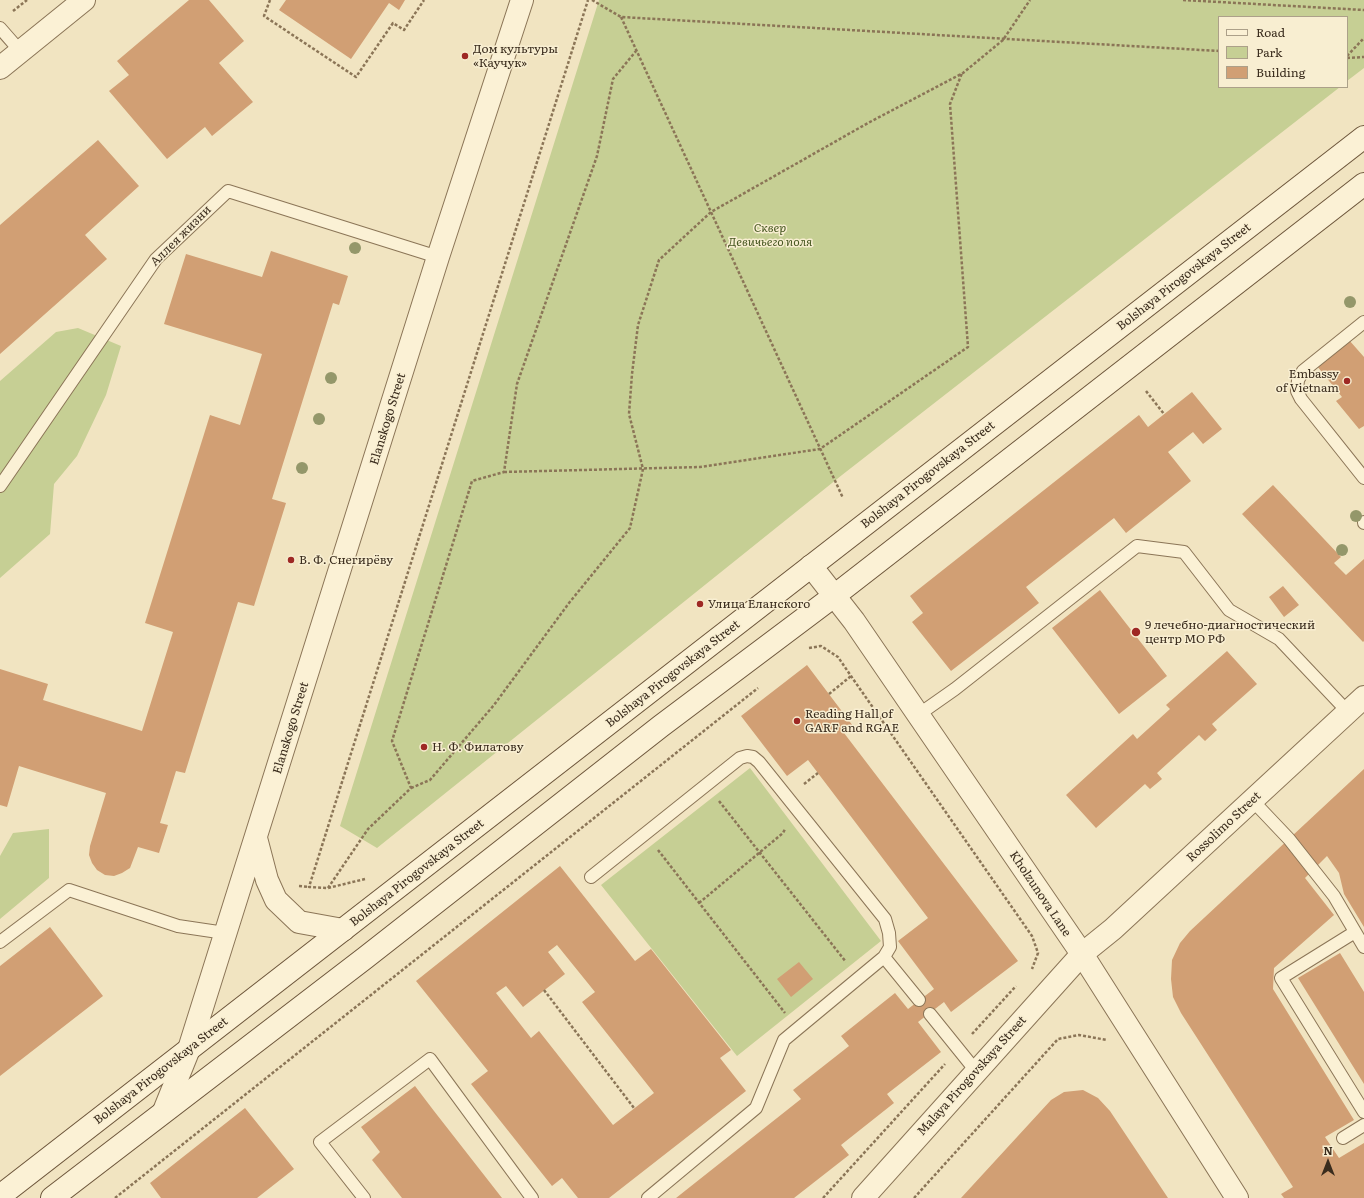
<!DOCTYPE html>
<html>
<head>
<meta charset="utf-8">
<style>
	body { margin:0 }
	#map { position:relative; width:1364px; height:1198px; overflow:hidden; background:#f1e4c1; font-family:Literata,serif }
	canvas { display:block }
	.legend { position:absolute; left:1218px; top:16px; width:130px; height:72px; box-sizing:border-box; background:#f8eed1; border:1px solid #aca089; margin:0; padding:5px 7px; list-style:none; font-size:12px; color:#3a2c1d }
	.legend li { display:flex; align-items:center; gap:8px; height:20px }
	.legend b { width:20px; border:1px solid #aca089 }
	.north { position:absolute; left:1308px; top:1142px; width:40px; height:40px; -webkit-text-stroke:3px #f8eed1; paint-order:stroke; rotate:0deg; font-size:11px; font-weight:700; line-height:16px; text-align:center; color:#3a2c1d }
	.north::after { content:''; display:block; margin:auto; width:14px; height:18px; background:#3a2c1d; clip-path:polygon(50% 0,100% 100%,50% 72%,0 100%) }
</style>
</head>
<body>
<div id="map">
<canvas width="1364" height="1198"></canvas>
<ul class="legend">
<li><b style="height:5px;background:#fbf1d5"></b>Road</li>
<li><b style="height:11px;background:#c6cf94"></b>Park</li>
<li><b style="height:11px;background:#d19f74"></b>Building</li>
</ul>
<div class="north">N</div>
</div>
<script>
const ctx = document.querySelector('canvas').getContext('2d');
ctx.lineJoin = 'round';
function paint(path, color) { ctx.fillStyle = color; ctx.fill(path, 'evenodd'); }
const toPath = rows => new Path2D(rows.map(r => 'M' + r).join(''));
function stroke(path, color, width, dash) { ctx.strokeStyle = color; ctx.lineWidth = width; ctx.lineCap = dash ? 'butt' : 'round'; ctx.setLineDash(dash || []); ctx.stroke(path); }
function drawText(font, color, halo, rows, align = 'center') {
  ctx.font = font + ' Literata,serif'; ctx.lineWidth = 3; ctx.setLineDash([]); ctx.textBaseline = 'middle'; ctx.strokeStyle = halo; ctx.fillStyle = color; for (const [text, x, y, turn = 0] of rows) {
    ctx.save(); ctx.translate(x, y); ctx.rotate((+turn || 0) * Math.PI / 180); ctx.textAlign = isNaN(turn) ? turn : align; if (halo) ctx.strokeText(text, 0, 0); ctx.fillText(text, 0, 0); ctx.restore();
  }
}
paint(toPath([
	[599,0,1364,0,1364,68,1347,81,1347,17,1219,17,1219,87,1340,87,842,475,377,848,340,826],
	[78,328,121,346,106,395,77,456,54,484,50,534,0,578,0,381,56,332],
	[750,768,881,941,737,1056,601,885],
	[49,829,49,878,0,919,0,856,13,833]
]), '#c6cf94');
paint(toPath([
	[189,0,209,0,244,41,219,63,253,102,212,136,205,127,167,159,109,91,129,75,117,61],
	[286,0,405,0,399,10,389,3,351,59,279,10],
	[98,140,139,186,85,235,107,259,0,354,0,225],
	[271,251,348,276,339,305,333,303,272,499,286,503,254,606,238,602,185,773,176,771,160,823,168,825,159,853,138,847,130,868,122,873,114,876,105,875,97,870,92,863,89,855,90,846,106,793,19,766,7,807,0,805,0,669,48,684,43,700,142,731,173,632,145,623,210,415,240,425,262,354,164,324,186,254,262,277],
	[1349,340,1364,357,1364,426,1359,429,1336,401,1342,397,1317,366],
	[1192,392,1222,429,1203,444,1193,432,1168,452,1191,481,1126,533,1114,518,1026,587,1039,603,951,671,912,622,923,613,910,596,1139,415,1148,427],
	[1273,485,1341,557,1334,563,1346,575,1364,559,1364,641,1363,642,1242,514],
	[1283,586,1299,605,1284,617,1269,597],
	[1100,590,1167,676,1119,714,1052,628],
	[1227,651,1257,684,1212,724,1217,730,1205,741,1199,735,1157,773,1162,779,1150,789,1145,784,1096,828,1066,795,1133,734,1137,739,1170,709,1166,705],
	[807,665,853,726,844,733,1018,961,951,1012,944,1002,918,1022,941,1052,887,1094,894,1103,841,1145,849,1155,794,1198,676,1198,801,1099,793,1090,849,1046,841,1036,895,993,908,1009,934,989,898,941,928,918,808,760,787,776,741,716],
	[1364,769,1364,927,1344,894,1339,873,1327,856,1305,878,1334,915,1274,968,1273,989,1354,1120,1325,1137,1339,1158,1364,1143,1364,1198,1284,1198,1281,1194,1293,1187,1181,1013,1173,997,1171,979,1172,960,1180,943,1190,931],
	[560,866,635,961,651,949,731,1050,720,1058,746,1091,609,1198,578,1198,562,1178,552,1186,471,1084,488,1071,416,981],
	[557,945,595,992,582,1002,654,1093,613,1125,539,1031,531,1038,496,993,506,986,523,1007,565,974,548,952],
	[50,927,103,996,0,1076,0,966],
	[1340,953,1364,992,1364,1084,1298,978],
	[799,962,813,979,791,997,777,979],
	[415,1086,434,1111,502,1198,402,1198,372,1160,380,1152,361,1127],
	[1083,1090,1098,1098,1110,1111,1168,1198,961,1198,1051,1100,1064,1092],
	[245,1108,294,1169,257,1198,161,1198,150,1183]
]), '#d19f74');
const service = toPath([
	[0,28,21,52],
	[1364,322,1303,371,1298,380,1297,391,1301,399,1364,478],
	[0,486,156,259,228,191,438,257],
	[1364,523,1364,522],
	[918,715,955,689,1137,546,1184,552,1229,610,1279,639,1348,712],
	[1252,800,1289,839,1334,896,1364,947],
	[591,877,740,758,747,756,753,757,759,762,885,919,889,933,890,947,884,957,784,1040,756,1108,648,1198],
	[1355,932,1281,978,1364,1112],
	[0,942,69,890,178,926,225,933],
	[884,957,919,1000],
	[930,1014,976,1071],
	[1343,1138,1364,1125],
	[364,1198,320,1142,430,1059,532,1198]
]);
const minor = toPath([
	[0,68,84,0],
	[863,1198,1082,954,1113,929,1364,697]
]);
const tertiary = toPath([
	[811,566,854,621,1082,954,1237,1198],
	[256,838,267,880,276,900,299,922,343,930],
	[164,1111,189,1049,438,257,522,0]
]);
const secondary = toPath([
	[0,1196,1364,137],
	[52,1198,365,958,661,726,834,596,1364,184]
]);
stroke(service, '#8b7557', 14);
stroke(minor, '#8b7557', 24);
stroke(tertiary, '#8b7557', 24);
stroke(secondary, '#6d563b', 24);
stroke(toPath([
	[270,0,264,16,356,77,393,23,404,30,424,0],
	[592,0,621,17,1219,51],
	[1183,0,1364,10],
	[13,11,27,0],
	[621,17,843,498],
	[1347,56,1364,38],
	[1347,58,1364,57],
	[1146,391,1164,414],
	[504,472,700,467,820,449,968,347,950,104,962,73],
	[809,648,821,646,838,657,851,676,1032,936,1038,953,1032,969],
	[829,694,851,676],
	[804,784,818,773],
	[411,788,430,780,494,705,569,603,630,528,643,469,629,414,632,374,638,325,659,260,711,212,868,123,963,73,1003,40,1030,0],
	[719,801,846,962],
	[658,850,785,1013],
	[365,879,328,888,309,887,588,0],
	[299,886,309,887],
	[328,888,368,829,411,788,392,741,472,481,504,472,517,384,597,156,613,79,636,51],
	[699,903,783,833,785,829],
	[544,990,634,1108],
	[972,1034,1016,986],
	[115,1198,758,688],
	[823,1198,945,1064],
	[914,1198,1058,1039,1079,1035,1107,1040]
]), '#8b7557', 2.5, [3, 2]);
stroke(service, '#fbf1d5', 12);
stroke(minor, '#fbf1d5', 22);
stroke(tertiary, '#fbf1d5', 22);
stroke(secondary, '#fbf1d5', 22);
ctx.fillStyle = '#94976a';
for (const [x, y] of [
	[355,248],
	[1350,302],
	[331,378],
	[319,419],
	[302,468],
	[1356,516],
	[1342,550]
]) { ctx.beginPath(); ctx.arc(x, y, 6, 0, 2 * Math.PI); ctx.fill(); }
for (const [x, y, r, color] of [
	[465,56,4,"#9e2824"],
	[1347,381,4,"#9e2824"],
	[291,560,4,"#9e2824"],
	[700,604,4,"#9e2824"],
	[1136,632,5,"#9e2824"],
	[797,721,4,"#9e2824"],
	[424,747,4,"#9e2824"]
]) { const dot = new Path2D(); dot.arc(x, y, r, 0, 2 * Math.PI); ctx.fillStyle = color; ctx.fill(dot); stroke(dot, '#f8eed1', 1.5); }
drawText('12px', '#3a2c1d', '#f8eed1', [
	["Дом культуры",473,49],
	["«Каучук»",473,63],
	["Embassy",1339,374,"right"],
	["of Vietnam",1339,388,"right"],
	["В. Ф. Снегирёву",299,560],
	["Улица Еланского",708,604],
	["9 лечебно-диагностический",1145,625],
	["центр МО РФ",1145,639],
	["Reading Hall of",805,714],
	["GARF and RGAE",805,728],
	["Н. Ф. Филатову",432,747]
], 'left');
drawText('italic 12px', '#485822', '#f8eed1', [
	["Сквер",770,228],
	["Девичьего поля",770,242]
]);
drawText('12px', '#3a2c1d', '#f8eed1', [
	["Аллея жизни",181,236,-45],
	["Bolshaya Pirogovskaya Street",1184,277,-38],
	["Elanskogo Street",388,419,-73],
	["Bolshaya Pirogovskaya Street",928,475,-38],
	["Bolshaya Pirogovskaya Street",673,674,-38],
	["Elanskogo Street",291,728,-73],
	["Rossolimo Street",1224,827,-43],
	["Bolshaya Pirogovskaya Street",417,873,-38],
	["Kholzunova Lane",1040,894,56],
	["Bolshaya Pirogovskaya Street",161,1071,-38],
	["Malaya Pirogovskaya Street",972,1076,-48]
]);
</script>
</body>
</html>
